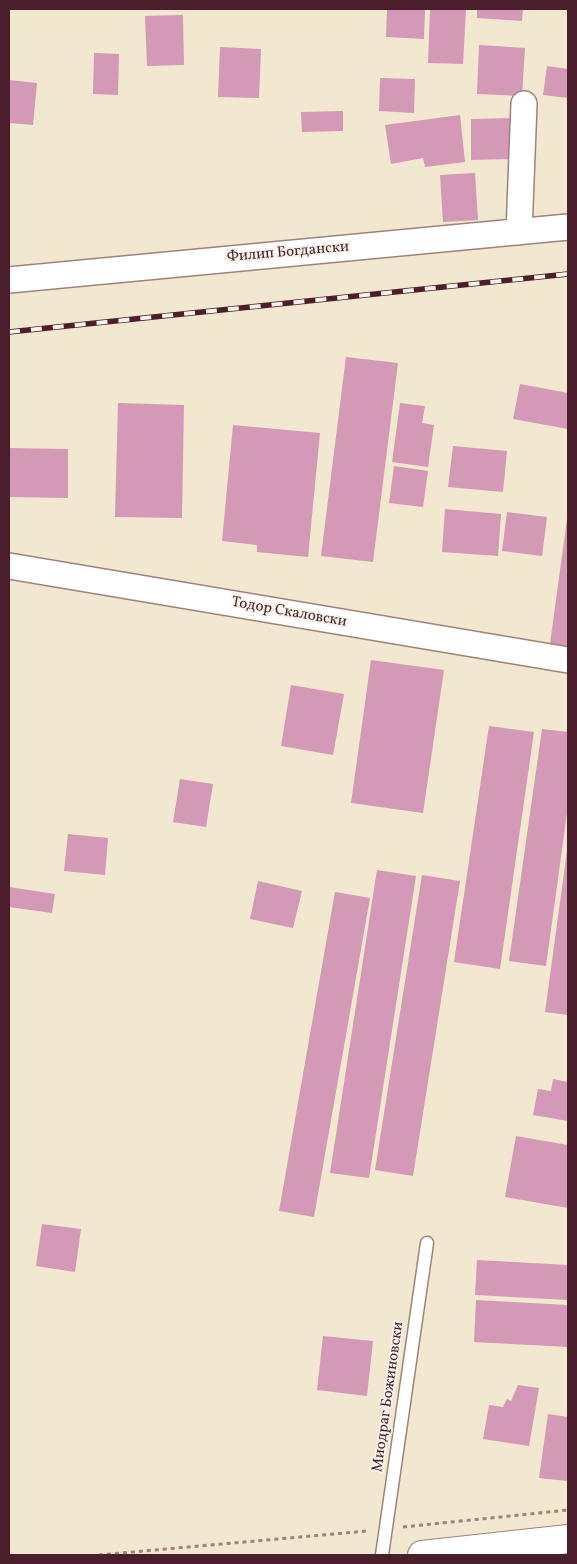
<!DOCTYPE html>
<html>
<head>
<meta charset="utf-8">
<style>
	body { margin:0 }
	#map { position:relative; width:577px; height:1564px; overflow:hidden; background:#f2e7cf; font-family:Vollkorn,serif }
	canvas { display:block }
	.frame { position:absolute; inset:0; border:10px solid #4a1f2b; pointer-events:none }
</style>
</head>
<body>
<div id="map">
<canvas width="577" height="1564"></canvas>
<div class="frame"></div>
</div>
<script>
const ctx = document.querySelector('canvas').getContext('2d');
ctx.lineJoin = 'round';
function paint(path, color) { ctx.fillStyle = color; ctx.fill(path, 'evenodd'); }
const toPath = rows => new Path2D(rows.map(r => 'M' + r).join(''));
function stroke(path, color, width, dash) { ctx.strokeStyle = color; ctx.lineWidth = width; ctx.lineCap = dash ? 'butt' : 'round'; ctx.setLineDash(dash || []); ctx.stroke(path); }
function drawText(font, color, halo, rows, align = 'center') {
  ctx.font = font + ' Vollkorn,serif'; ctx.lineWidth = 4; ctx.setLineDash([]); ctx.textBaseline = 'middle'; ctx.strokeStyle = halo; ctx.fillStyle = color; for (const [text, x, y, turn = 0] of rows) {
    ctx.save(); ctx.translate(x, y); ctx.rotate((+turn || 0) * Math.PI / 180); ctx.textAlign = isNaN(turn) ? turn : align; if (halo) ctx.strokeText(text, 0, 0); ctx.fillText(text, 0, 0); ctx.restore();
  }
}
paint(toPath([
	[387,9,425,9,424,39,386,37],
	[430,9,466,10,463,64,428,63],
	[477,9,523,9,522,21,477,18],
	[183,15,184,65,147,66,145,16],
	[479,45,525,48,522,96,477,94],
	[220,47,261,49,259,98,218,97],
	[94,53,119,54,118,95,93,94],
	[547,66,568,69,568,98,543,95],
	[380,78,415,79,414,113,379,111],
	[9,80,37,83,33,125,9,123],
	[343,111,343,131,302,132,301,112],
	[460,115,465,162,425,167,423,158,391,164,385,125],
	[513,118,513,159,471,160,471,119],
	[475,173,478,220,443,222,440,175],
	[346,357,398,363,373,562,321,556],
	[520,384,568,393,568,429,513,419],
	[118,403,184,405,182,518,115,517],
	[400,403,425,406,422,423,434,425,428,467,392,462],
	[233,425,320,433,308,557,257,552,257,545,222,541],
	[453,446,507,451,503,492,448,487],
	[9,448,68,449,68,498,9,497],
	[394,466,428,471,423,507,389,503],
	[445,509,501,514,498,556,442,552],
	[507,512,547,517,542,556,502,551],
	[567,519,568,519,568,647,550,644],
	[371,660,444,670,423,813,351,803],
	[291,685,344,694,333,755,281,746],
	[489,726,534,732,500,969,454,962],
	[542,729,568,732,568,806,546,966,509,961],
	[180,779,213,784,206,827,173,822],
	[68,834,108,838,105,875,64,871],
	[567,851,568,851,568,1015,545,1012],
	[377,870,416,876,369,1178,330,1173],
	[422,875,460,881,413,1176,375,1170],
	[258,881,302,891,293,928,250,919],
	[9,887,55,894,52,913,9,907],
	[335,892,370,898,314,1217,279,1211],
	[553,1079,568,1082,568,1121,533,1115,538,1089,551,1091],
	[516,1136,568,1145,568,1208,505,1197],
	[42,1224,81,1229,75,1272,36,1266],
	[477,1260,568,1265,568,1300,475,1295],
	[476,1300,568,1305,568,1347,474,1342],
	[323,1336,373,1341,367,1396,317,1390],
	[518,1385,539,1388,529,1446,483,1439,489,1405,503,1407,507,1399,511,1401],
	[548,1414,568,1417,567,1481,539,1478]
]), '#d399b6');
const service = toPath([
	[382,1555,427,1243]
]);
const minor = toPath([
	[519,232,524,104],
	[9,280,568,227],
	[9,566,568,660]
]);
const secondary = toPath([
	[422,1555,568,1539]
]);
stroke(service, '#9e837d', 15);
stroke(minor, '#9e837d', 28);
stroke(secondary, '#9e837d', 30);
stroke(toPath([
	[403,1527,568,1510],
	[99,1555,367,1531]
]), '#9e837d', 3, [4, 4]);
stroke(service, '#fff', 12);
stroke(minor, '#fff', 25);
stroke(secondary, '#fff', 28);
const rail = toPath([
	[9,332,568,274]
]);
stroke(rail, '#4a1f2b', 5.5);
stroke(rail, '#f7f3e8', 4, [11]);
drawText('15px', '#4a1f2b', '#f7f3e8', [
	["Филип Богдански",288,253,-5],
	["Тодор Скаловски",289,613,10],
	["Миодраг Божиновски",389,1397,-82]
]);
</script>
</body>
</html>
